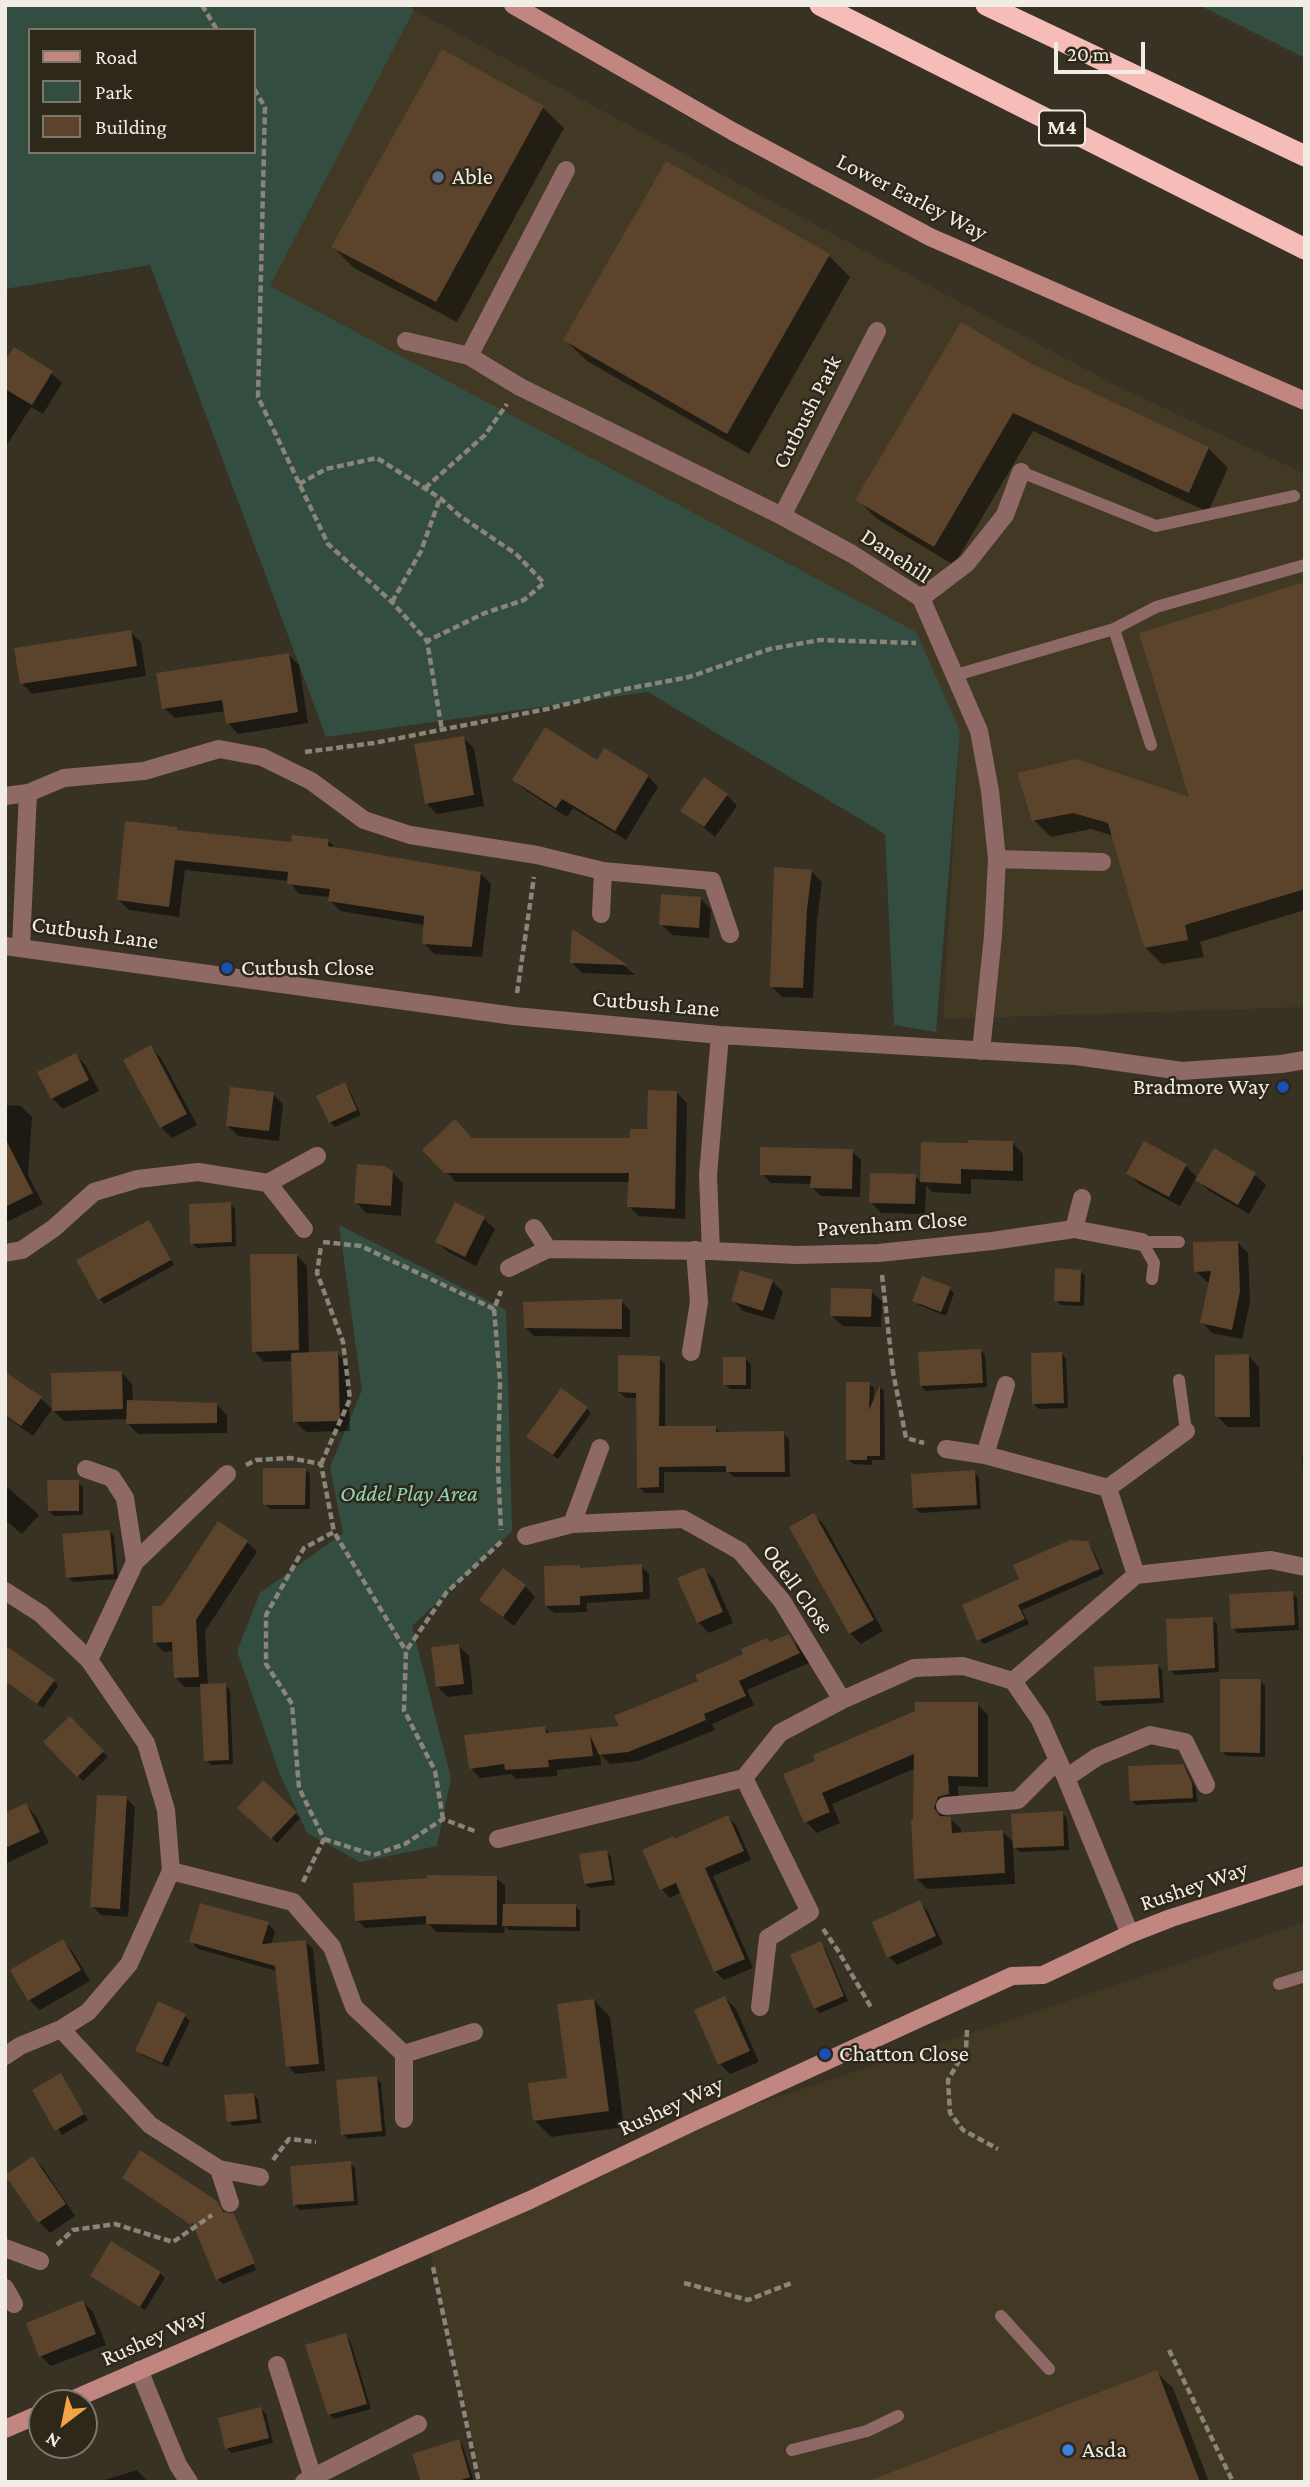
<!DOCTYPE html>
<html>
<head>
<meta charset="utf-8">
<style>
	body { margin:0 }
	#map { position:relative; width:1310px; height:2487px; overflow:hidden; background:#383224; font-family:"Crimson Pro",serif }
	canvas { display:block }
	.frame { position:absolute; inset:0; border:7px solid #f1ede4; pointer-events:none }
	.legend { position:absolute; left:28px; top:28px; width:228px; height:126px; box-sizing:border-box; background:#2e281b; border:2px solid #7c776b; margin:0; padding:9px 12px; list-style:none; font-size:21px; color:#f1ede4 }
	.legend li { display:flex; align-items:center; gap:14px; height:35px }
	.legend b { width:35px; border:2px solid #7c776b }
	.north { position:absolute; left:28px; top:2389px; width:70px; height:70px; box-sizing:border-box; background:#2e281b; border:2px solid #7c776b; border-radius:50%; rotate:212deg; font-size:19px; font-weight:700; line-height:28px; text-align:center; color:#f1ede4 }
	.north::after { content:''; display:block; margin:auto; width:24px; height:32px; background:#f4a345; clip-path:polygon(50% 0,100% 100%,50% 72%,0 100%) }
	.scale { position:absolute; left:1054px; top:42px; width:91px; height:32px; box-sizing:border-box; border:4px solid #f1ede4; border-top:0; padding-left:9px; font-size:21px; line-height:24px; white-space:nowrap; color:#f1ede4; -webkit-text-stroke:5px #2e281b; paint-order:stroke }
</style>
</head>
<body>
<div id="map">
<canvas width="1310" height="2487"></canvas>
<div class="frame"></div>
<ul class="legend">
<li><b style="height:9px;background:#c28681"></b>Road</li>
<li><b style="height:19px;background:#334e41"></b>Park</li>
<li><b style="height:19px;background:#5c432b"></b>Building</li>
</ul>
<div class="north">N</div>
<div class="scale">20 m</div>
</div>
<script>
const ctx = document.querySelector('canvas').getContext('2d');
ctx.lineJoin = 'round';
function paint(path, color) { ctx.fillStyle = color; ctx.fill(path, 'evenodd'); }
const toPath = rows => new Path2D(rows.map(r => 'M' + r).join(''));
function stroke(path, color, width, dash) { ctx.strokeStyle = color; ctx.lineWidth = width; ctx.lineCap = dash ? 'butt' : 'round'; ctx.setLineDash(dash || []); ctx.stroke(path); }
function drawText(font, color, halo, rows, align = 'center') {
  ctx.font = font + ' "Crimson Pro",serif'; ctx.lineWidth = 5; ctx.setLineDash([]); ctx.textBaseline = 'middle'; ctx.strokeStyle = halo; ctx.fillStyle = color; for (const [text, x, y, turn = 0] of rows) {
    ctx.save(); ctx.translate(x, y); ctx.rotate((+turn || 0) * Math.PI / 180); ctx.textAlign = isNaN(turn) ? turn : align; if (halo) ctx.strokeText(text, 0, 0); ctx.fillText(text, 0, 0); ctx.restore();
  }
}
paint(toPath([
	[414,10,1117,386,1305,474,1305,1007,943,1019,960,731,270,286],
	[1305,1922,1305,2482,482,2482,430,2249,736,2111]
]), '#423925');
paint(toPath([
	[5,5,407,5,414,10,270,286,916,632,960,731,936,1032,894,1025,885,834,648,692,326,737,150,265,5,289],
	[30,30,254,30,254,152,30,152],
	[1199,5,1305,5,1305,58],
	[339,1225,506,1310,512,1531,412,1626,451,1778,437,1846,360,1862,307,1833,279,1772,237,1651,260,1593,343,1533,330,1467,362,1390]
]), '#334e41');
paint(toPath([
	[542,107,564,128,457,322,354,268,333,247],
	[829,256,850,277,749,454,587,361,565,340],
	[5,364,51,373,62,383,43,414,31,407,5,448],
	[1031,366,1208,448,1228,468,1208,512,1033,431,954,565,877,519,858,500],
	[1305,584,1305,910,1200,942,1204,957,1162,964,1145,947,1114,836,1091,829,1051,837,1034,820,1019,774,1192,800],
	[130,632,141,642,146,676,32,694,22,683],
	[288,654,299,665,308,723,238,734,228,723,226,711,175,718,164,708],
	[463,738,474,748,484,806,437,814,426,803],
	[597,762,648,776,658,787,626,840,573,808,567,817,525,790,514,780],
	[727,795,737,806,715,837,683,811],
	[176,829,180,832,293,844,328,840,337,850,480,873,491,884,482,957,434,954,424,943,425,925,340,911,330,900,330,897,299,894,289,881,185,870,179,917,129,910,119,900],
	[811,871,822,882,817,920,813,998,782,997,772,987],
	[701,899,711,910,709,938,672,935,661,924],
	[573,932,626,967,635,975,582,973,572,963],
	[151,1048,161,1058,197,1125,172,1138,161,1127],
	[76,1055,86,1066,99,1091,63,1109,52,1098],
	[344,1084,349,1089,361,1115,335,1127,330,1122],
	[677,1093,687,1103,685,1219,639,1216,629,1206,630,1182,456,1182,425,1150,472,1139,632,1140,649,1130],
	[273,1094,283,1104,279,1141,238,1136,227,1125],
	[5,1105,21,1106,32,1117,28,1175,43,1204,7,1222],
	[1013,1143,1023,1154,1023,1181,971,1179,971,1194,932,1192,926,1185,925,1214,881,1213,871,1202,915,1176,921,1182,923,1144],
	[1214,1150,1255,1175,1266,1185,1249,1214,1208,1190,1196,1178,1180,1206,1139,1184,1128,1173,1186,1166,1198,1178],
	[852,1151,861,1160,860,1197,821,1196,812,1187,812,1184,771,1183,762,1174],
	[392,1172,403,1183,401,1216,366,1213,356,1202],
	[230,1204,235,1209,236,1246,197,1248,192,1243],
	[456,1204,484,1219,495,1229,476,1266,448,1252,437,1242],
	[148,1222,174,1265,104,1304,100,1299],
	[1238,1243,1248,1253,1250,1302,1242,1339,1212,1333,1202,1322,1211,1282,1207,1282,1196,1271],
	[296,1255,307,1266,309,1354,337,1353,348,1364,350,1431,306,1432,295,1421,293,1361,264,1362,254,1351],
	[1080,1271,1085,1276,1084,1306,1061,1305,1056,1300],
	[772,1281,783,1292,774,1320,743,1311,733,1300],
	[950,1289,954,1293,946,1316,919,1305,915,1300],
	[871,1291,882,1301,881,1327,843,1326,832,1316],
	[621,1301,630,1310,630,1337,534,1336,526,1328],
	[981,1351,985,1355,987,1387,926,1391,921,1386],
	[1062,1354,1066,1359,1068,1408,1039,1409,1034,1404],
	[1249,1356,1259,1367,1260,1427,1228,1427,1217,1416],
	[659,1358,665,1364,665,1428,715,1427,721,1433,783,1433,789,1439,790,1477,734,1477,728,1472,664,1472,664,1493,645,1493,639,1487,638,1398,626,1398,619,1392],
	[746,1359,751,1364,751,1389,730,1389,725,1384],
	[122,1373,132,1384,133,1402,216,1404,227,1415,227,1433,138,1434,128,1424,128,1419,64,1421,53,1410],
	[11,1378,41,1399,52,1409,33,1436,5,1416,5,1386],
	[869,1384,874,1388,873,1404,881,1388,884,1391,885,1460,872,1460,872,1465,853,1464,848,1459],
	[586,1408,591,1413,558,1459,533,1441],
	[1302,1457,1305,1457,1305,1489,1304,1488],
	[305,1469,310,1474,310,1509,270,1509,265,1504],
	[974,1472,979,1477,981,1509,920,1513,915,1508],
	[78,1482,83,1487,83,1515,54,1516,49,1511],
	[5,1485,39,1515,22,1534,5,1520],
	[814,1515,824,1525,883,1631,861,1644,850,1633],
	[110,1531,114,1536,118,1579,73,1582,68,1577],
	[247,1542,257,1552,205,1631,208,1686,225,1685,230,1690,233,1764,211,1765,206,1760,202,1687,185,1687,176,1678,174,1651,164,1652,154,1642],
	[1087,1543,1092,1548,1104,1574,1022,1610,1029,1624,984,1644,979,1639,1021,1580],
	[641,1566,649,1574,650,1599,587,1603,587,1612,554,1613,546,1606,579,1567,582,1570],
	[703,1569,714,1579,733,1623,709,1633,698,1622],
	[525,1586,535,1597,514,1626,481,1600],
	[1292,1593,1297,1598,1299,1630,1238,1633,1233,1628],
	[1212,1619,1217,1624,1219,1672,1175,1675,1170,1670],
	[788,1636,798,1646,809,1663,747,1690,754,1705,712,1724,715,1730,638,1761,610,1764,600,1754,601,1765,557,1770,557,1776,516,1779,511,1774,480,1778,471,1768,545,1728,551,1735,622,1728,700,1682],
	[459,1646,469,1656,473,1694,448,1697,437,1686],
	[1157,1665,1162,1670,1164,1703,1103,1706,1098,1701],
	[5,1681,54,1681,58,1686,43,1708],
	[1260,1681,1265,1686,1265,1757,1227,1756,1222,1751],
	[977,1704,988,1715,988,1787,958,1786,959,1805,948,1807,944,1818,950,1819,961,1829,961,1834,1002,1831,1014,1843,1062,1813,1067,1818,1069,1850,1020,1852,1013,1846,1015,1884,927,1889,916,1878,916,1768,832,1804,840,1823,817,1833,806,1822,785,1775],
	[70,1718,108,1757,83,1781,45,1742],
	[1182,1765,1187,1771,1196,1789,1197,1802,1136,1805,1131,1800],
	[263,1783,300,1818,277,1843,239,1808],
	[126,1798,135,1807,128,1917,101,1915,92,1906],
	[26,1805,36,1816,49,1843,5,1864,5,1815],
	[728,1817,736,1825,751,1860,713,1876,753,1968,724,1980,715,1971,682,1892,670,1898,662,1889,675,1840],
	[606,1852,611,1857,615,1885,590,1888,585,1884],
	[496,1878,505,1886,505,1906,575,1906,580,1911,580,1931,509,1930,505,1926,504,1933,436,1932,429,1924,365,1928,357,1920],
	[920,1903,927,1910,943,1944,897,1965,889,1957],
	[268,1924,275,1931,271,1945,306,1942,313,1949,325,2071,295,2074,288,2066,277,1971,198,1949,191,1941],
	[62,1941,73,1952,90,1981,40,2010,29,2000],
	[820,1943,825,1948,848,2001,820,2013,815,2008],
	[725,1998,736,2009,759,2062,730,2074,720,2064],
	[594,2000,610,2017,624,2127,551,2137,535,2121,569,2080],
	[185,2016,190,2021,168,2067,142,2055,137,2050],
	[60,2076,88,2120,62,2135,34,2091],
	[376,2078,381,2083,386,2136,348,2139,343,2134],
	[253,2094,258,2099,261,2123,233,2126,229,2121],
	[33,2158,43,2168,75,2216,50,2233,39,2222,7,2175],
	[350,2163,355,2168,358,2205,300,2210,295,2205],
	[129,2183,216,2202,225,2214,233,2217,256,2270,223,2284,218,2279,197,2228],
	[160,2273,165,2278,145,2310,92,2276],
	[83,2302,93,2312,106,2345,51,2366,41,2356],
	[345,2335,350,2340,371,2409,334,2419,329,2414],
	[1156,2372,1173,2388,1209,2482,870,2482],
	[261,2409,266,2414,273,2443,232,2453,227,2448],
	[458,2441,463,2446,474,2482,423,2482],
	[137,2470,148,2482,98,2482]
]), '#0007');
paint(toPath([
	[442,49,544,106,436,302,331,247],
	[666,161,830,254,727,434,563,340],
	[961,322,1032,364,1209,447,1189,493,1013,413,934,547,855,500],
	[14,347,53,371,32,405,5,389,5,361],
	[1305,582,1305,889,1185,925,1188,940,1144,948,1108,823,1073,813,1032,821,1017,773,1076,759,1189,797,1139,633],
	[131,630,137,666,20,684,14,648],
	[289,653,298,712,226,724,222,700,162,709,156,673],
	[545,727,597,760,604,748,649,775,615,831,562,799,556,808,512,780],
	[464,736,474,795,425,804,414,744],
	[704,777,728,794,704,827,680,811],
	[125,821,177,827,177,830,291,842,292,835,329,839,328,846,481,872,472,947,422,944,424,916,328,901,330,889,287,884,288,872,175,860,169,907,117,900],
	[774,867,812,870,807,909,803,988,770,987],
	[661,894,701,897,699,928,659,925],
	[572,929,628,965,570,963],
	[151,1045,187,1114,160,1128,123,1060],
	[76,1053,89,1080,51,1099,37,1072],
	[345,1082,357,1110,329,1123,316,1096],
	[230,1087,274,1092,269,1131,226,1126],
	[648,1090,677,1091,675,1209,627,1207,629,1173,444,1173,422,1150,455,1119,472,1138,630,1138,630,1129,647,1129],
	[5,1138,33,1193,5,1207],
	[968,1140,1013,1141,1013,1171,961,1169,961,1184,920,1182,921,1142,968,1143],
	[1144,1141,1187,1164,1169,1197,1126,1174],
	[760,1147,853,1149,852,1189,810,1188,811,1176,760,1175],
	[1214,1148,1256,1173,1238,1205,1195,1180],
	[357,1164,384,1166,393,1171,391,1206,354,1203],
	[870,1173,916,1174,915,1204,869,1203],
	[231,1202,232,1242,190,1244,189,1204],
	[455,1202,485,1217,465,1257,435,1242],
	[149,1220,171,1260,98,1300,76,1260],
	[1238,1241,1240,1291,1232,1330,1200,1323,1211,1271,1194,1272,1193,1242],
	[250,1254,297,1254,299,1350,252,1352],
	[1055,1268,1081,1270,1080,1302,1054,1301],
	[740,1270,773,1280,763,1311,731,1301],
	[922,1276,951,1287,941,1312,912,1301],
	[831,1288,872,1289,871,1317,830,1316],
	[622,1299,622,1329,524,1328,523,1302],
	[981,1349,983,1383,920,1386,918,1352],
	[338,1351,340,1421,293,1422,291,1353],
	[1062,1352,1064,1403,1032,1404,1031,1353],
	[1249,1354,1250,1417,1215,1417,1215,1355],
	[618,1355,660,1356,659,1426,716,1426,716,1432,784,1431,785,1472,726,1472,726,1466,659,1467,659,1487,637,1488,636,1393,618,1392],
	[723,1357,746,1357,746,1385,723,1385],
	[122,1371,123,1409,52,1411,51,1373],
	[5,1372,42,1397,21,1426,5,1415],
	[846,1382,870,1382,869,1410,880,1385,880,1456,867,1456,867,1460,846,1460],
	[561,1388,588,1407,553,1455,526,1437],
	[127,1400,217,1403,217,1423,126,1424],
	[263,1468,306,1468,305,1505,263,1505],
	[975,1470,977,1505,913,1508,911,1474],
	[47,1480,79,1480,79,1511,48,1511],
	[814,1513,874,1620,849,1634,789,1527],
	[218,1521,248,1541,196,1620,199,1677,174,1678,172,1642,153,1643,152,1606,162,1606],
	[110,1530,114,1574,66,1578,62,1534],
	[1070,1540,1088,1541,1100,1569,1018,1605,1025,1619,977,1641,962,1605,1019,1579,1013,1565],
	[642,1564,643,1592,580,1596,580,1605,545,1606,544,1566,580,1565,580,1568],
	[704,1567,723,1612,697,1623,677,1578],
	[503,1568,526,1585,503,1617,479,1600],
	[1293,1591,1295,1625,1231,1629,1229,1594],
	[1213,1617,1215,1668,1168,1671,1166,1619],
	[789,1634,800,1653,739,1681,746,1696,704,1714,706,1720,671,1735,628,1752,599,1755,590,1735,593,1756,548,1760,549,1767,505,1770,504,1764,469,1769,464,1735,545,1726,546,1733,619,1726,614,1716,698,1681,695,1675,743,1654,741,1649,767,1638,770,1642],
	[459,1644,464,1684,436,1687,431,1647],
	[5,1645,55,1680,37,1704,5,1681],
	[1158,1664,1160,1698,1096,1701,1094,1667],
	[1220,1679,1261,1679,1260,1753,1220,1752],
	[226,1683,229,1760,204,1761,200,1684],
	[915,1702,978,1702,978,1777,948,1776,949,1794,938,1797,934,1808,940,1816,951,1817,952,1833,1003,1830,1005,1873,914,1879,911,1820,913,1820,914,1754,822,1793,830,1812,804,1823,783,1774,815,1761,813,1755,915,1711],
	[70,1716,104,1751,77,1777,43,1742],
	[1183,1764,1192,1783,1193,1798,1130,1801,1128,1766],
	[263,1780,297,1812,271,1839,237,1808],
	[97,1795,127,1796,120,1909,90,1907],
	[26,1803,40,1832,5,1848,5,1813],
	[1063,1811,1064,1846,1013,1848,1011,1814],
	[728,1815,744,1851,705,1868,745,1959,714,1972,676,1883,660,1890,642,1850,673,1836,674,1839],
	[607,1850,612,1880,584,1884,579,1854],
	[427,1875,497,1876,497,1925,426,1924,426,1916,355,1921,353,1883,427,1878],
	[920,1900,936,1936,887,1958,872,1922],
	[200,1903,269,1922,262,1944,306,1940,319,2064,286,2067,275,1966,189,1942],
	[503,1904,576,1904,576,1927,502,1926],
	[63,1939,81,1970,28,2001,10,1970],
	[821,1941,844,1996,814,2009,790,1955],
	[725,1996,750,2051,718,2065,694,2010],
	[594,1999,609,2111,533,2121,528,2083,567,2078,557,2004],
	[158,2001,186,2014,162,2063,135,2051],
	[61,2073,84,2114,55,2131,32,2090],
	[377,2076,382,2131,341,2135,336,2080],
	[254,2093,257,2119,227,2122,224,2095],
	[140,2150,217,2201,223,2212,234,2214,255,2263,216,2280,192,2222,191,2225,122,2178],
	[33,2156,66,2204,38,2223,5,2175],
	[351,2161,354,2201,293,2205,290,2166],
	[111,2241,161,2272,140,2307,90,2276],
	[83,2300,96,2334,39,2357,26,2323],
	[346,2333,367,2404,328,2415,305,2345],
	[1157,2370,1200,2482,871,2482,871,2480],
	[261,2407,269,2438,225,2449,218,2418],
	[459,2439,470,2477,456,2482,421,2482,412,2454]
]), '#5c432b');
stroke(toPath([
	[202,5,217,30],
	[254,89,265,107,258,397,328,544,392,602,427,641,442,730],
	[299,484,326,469,377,458,440,498,460,516,516,554,544,583,524,600,485,613,427,641],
	[425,488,485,435,507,404],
	[392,602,421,551,440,498],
	[305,752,374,743,547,709,626,689,689,677,770,649,820,640,916,643],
	[517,993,534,877],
	[323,1242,361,1246,494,1309,501,1291],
	[882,1275,893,1372,906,1438,924,1443],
	[494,1309,500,1381,498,1468,501,1530],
	[321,1464,350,1399,343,1342,317,1273,321,1246],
	[246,1465,256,1460,290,1458,321,1464,334,1532],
	[443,1819,435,1771,404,1710,406,1651,446,1593,502,1541],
	[324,1839,374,1855,405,1844,443,1819,477,1832],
	[303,1882,324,1839,299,1788,292,1704,266,1664,266,1615,304,1548,334,1532,406,1651],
	[823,1929,837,1949,872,2009],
	[967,2030,966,2049,948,2080,950,2113,963,2130,998,2149],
	[273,2160,289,2139,316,2142],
	[57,2245,73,2230,115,2224,173,2242,212,2215],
	[433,2267,479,2482],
	[684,2283,748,2300,794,2282],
	[1169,2350,1233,2482]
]), '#8a8479', 4.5, [7, 3.5]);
stroke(toPath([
	[1021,472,1156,526,1294,496],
	[1114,629,1151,745],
	[956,675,1114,629,1156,607,1305,565],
	[1142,1242,1154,1263,1152,1279],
	[1142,1242,1179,1242],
	[1179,1380,1186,1431],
	[1279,1984,1305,1976],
	[1001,2316,1049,2369],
	[792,2450,867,2431,898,2416]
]), '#8f6965', 12);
stroke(toPath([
	[406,341,469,356,520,387,782,516,852,554,921,598,979,731,990,791,997,859,993,936,981,1051],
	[469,356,566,170],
	[782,516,877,331],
	[921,598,967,563,1005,515,1021,472],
	[5,796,28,793,64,778,144,771,219,749,262,757,311,781,364,820,410,835,537,855,603,871,601,914],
	[997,859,1102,862],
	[603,871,712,881,730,934],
	[5,946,514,1016,720,1035,1076,1056,1182,1071,1281,1064,1305,1060],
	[21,947,28,793],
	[720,1035,708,1175,711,1251,797,1255,879,1253,992,1241,1074,1229,1142,1242],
	[268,1183,317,1156],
	[534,1228,548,1249],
	[1074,1229,1082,1198],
	[5,1253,22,1250,54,1228,94,1192,138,1179,198,1172,268,1183,304,1229],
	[509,1268,548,1249,711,1251],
	[691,1352,699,1302,695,1250],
	[946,1449,985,1455,1108,1488,1136,1575],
	[985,1455,1006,1385],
	[86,1469,112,1478,125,1498,135,1562],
	[1108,1488,1186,1431],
	[572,1524,600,1448],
	[526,1536,572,1524,683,1519,740,1551,782,1601,842,1700],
	[5,1591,41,1614,89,1660,146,1743,166,1810,171,1871,129,1964,88,2012,61,2029,20,2046,5,2056],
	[89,1660,135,1562,227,1474],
	[1013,1681,1136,1575,1271,1560,1305,1567],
	[744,1778,810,1912,768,1938,760,2007],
	[1066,1778,1097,1757,1150,1735,1185,1742,1206,1785],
	[945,1806,1018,1800,1057,1761],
	[498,1839,744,1778,780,1733,842,1700,914,1668,963,1666,1013,1681,1040,1720,1066,1778,1130,1934],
	[171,1871,293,1902,332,1947,354,2007,404,2054,404,2119],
	[61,2029,150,2125,219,2169,230,2203],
	[404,2054,474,2032],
	[219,2169,260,2177],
	[5,2248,40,2261],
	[5,2288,14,2304],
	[277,2365,313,2478],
	[139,2370,178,2465,189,2482],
	[304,2482,418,2424]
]), '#8f6965', 18);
stroke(toPath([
	[513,5,732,131,930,237,1305,401],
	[65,2403,530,2200,691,2123,1012,1976,1043,1975,1130,1934,1171,1918,1305,1875],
	[5,2429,42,2413]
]), '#c28681', 18);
stroke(toPath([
	[820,5,1305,249],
	[986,5,1305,156]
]), '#f6bdb8', 21);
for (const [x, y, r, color] of [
	[438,177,7,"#5c6f8a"],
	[227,968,7,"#1a4fb4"],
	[1283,1087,7,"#1a4fb4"],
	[825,2054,7,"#1a4fb4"],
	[1068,2450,7,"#3f7fe0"]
]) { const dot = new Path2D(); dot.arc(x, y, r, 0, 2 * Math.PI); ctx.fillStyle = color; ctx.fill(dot); stroke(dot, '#2e281b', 2.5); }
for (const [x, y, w] of [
	[1062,128,46]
]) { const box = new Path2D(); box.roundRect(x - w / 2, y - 17.5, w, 35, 5); ctx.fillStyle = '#2e281b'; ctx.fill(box); stroke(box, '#f1ede4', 2); }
drawText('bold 21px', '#f1ede4', null, [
	["M4",1062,128]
]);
drawText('23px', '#f1ede4', '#2e281b', [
	["Able",452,177],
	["Cutbush Close",241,968],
	["Bradmore Way",1269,1087,"right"],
	["Chatton Close",839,2054],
	["Asda",1082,2450]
], 'left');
drawText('23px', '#f1ede4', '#2e281b', [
	["Lower Earley Way",912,197,27],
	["Cutbush Park",807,412,-63],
	["Danehill",896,556,34],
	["Cutbush Lane",95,933,8],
	["Cutbush Lane",656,1004,5],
	["Pavenham Close",892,1224,-4],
	["Odell Close",798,1589,54],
	["Rushey Way",1194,1886,-19],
	["Rushey Way",671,2106,-25],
	["Rushey Way",154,2337,-24]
]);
drawText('italic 23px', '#92d4b6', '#2e281b', [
	["Oddel Play Area",409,1494]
]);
</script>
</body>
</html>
